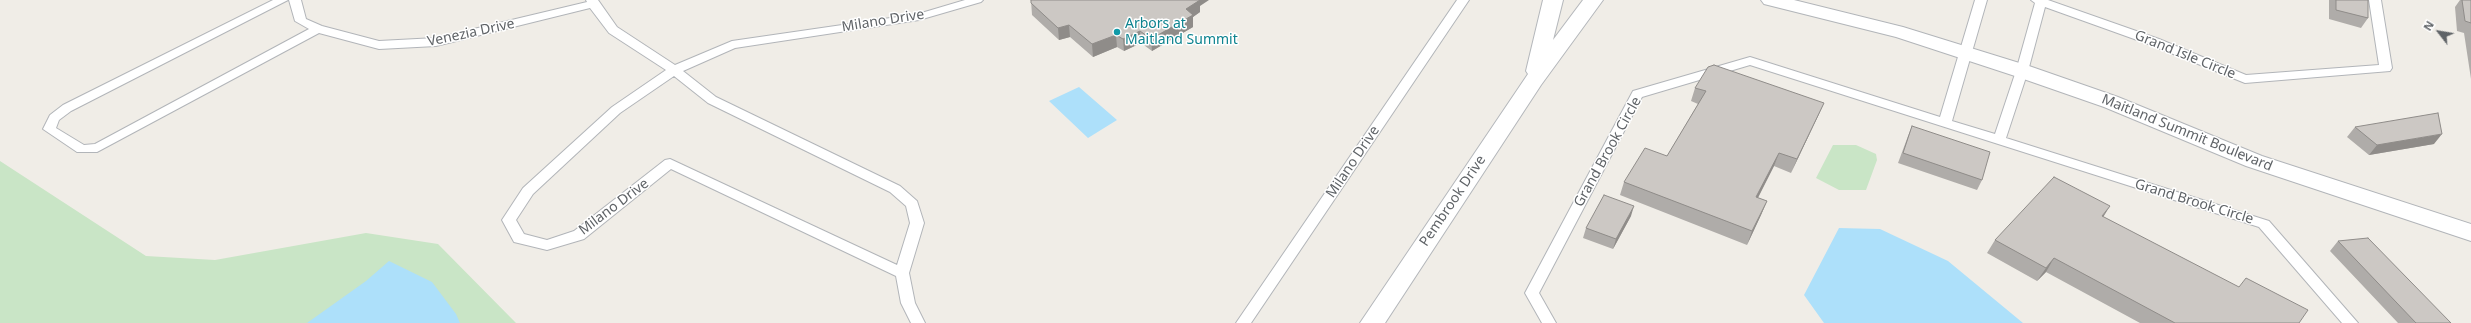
<!DOCTYPE html>
<html>
<head>
<meta charset="utf-8">
<style>
	body { margin:0 }
	#map { position:relative; width:2471px; height:323px; overflow:hidden; background:#f0ede7; font-family:"Noto Sans",sans-serif }
	canvas { display:block }
	.north { position:absolute; left:2419px; top:12px; width:40px; height:40px; -webkit-text-stroke:3px #fff; paint-order:stroke; rotate:301deg; font-size:11px; font-weight:700; line-height:16px; text-align:center; color:#5f6367 }
	.north::after { content:''; display:block; margin:auto; width:14px; height:18px; background:#5f6367; clip-path:polygon(50% 0,100% 100%,50% 72%,0 100%) }
</style>
</head>
<body>
<div id="map">
<canvas width="2471" height="323"></canvas>
<div class="north">N</div>
</div>
<script>
const ctx = document.querySelector('canvas').getContext('2d');
ctx.lineJoin = 'round';
function paint(path, color) { ctx.fillStyle = color; ctx.fill(path, 'evenodd'); }
const toPath = rows => new Path2D(rows.map(r => 'M' + r).join(''));
function stroke(path, color, width, dash) { ctx.strokeStyle = color; ctx.lineWidth = width; ctx.lineCap = dash ? 'butt' : 'round'; ctx.setLineDash(dash || []); ctx.stroke(path); }
function drawText(font, color, halo, rows, align = 'center') {
  ctx.font = font + ' "Noto Sans",sans-serif'; ctx.lineWidth = 3; ctx.setLineDash([]); ctx.textBaseline = 'middle'; ctx.strokeStyle = halo; ctx.fillStyle = color; for (const [text, x, y, turn = 0] of rows) {
    ctx.save(); ctx.translate(x, y); ctx.rotate((+turn || 0) * Math.PI / 180); ctx.textAlign = isNaN(turn) ? turn : align; if (halo) ctx.strokeText(text, 0, 0); ctx.fillText(text, 0, 0); ctx.restore();
  }
}
paint(toPath([
	[1833,145,1856,145,1876,154,1877,160,1866,190,1839,190,1816,178],
	[0,161,146,256,215,260,366,233,438,244,516,323,0,323]
]), '#c9e5c6');
paint(toPath([
	[1079,87,1117,120,1088,138,1049,101],
	[1839,228,1880,229,1948,261,2023,323,1824,323,1804,295],
	[389,261,432,282,456,314,460,323,307,323,366,281]
]), '#ade0fa');
const lane = toPath([
	[273,0,288,0,71,111,59,120,56,128,84,145,95,144,309,29,295,21,289,0,301,0,306,19,322,26,379,41,436,38,587,2,586,0,598,0,617,27,675,65,732,41,918,14,965,0,983,0,981,2,919,20,735,48,683,71,716,97,900,186,917,201,924,223,909,273,915,303,925,323,911,323,901,303,896,276,671,169,584,239,547,250,514,242,502,220,523,188,612,107,666,70,609,33,590,8,436,46,379,49,319,33,97,152,77,152,43,129,50,115,63,105,273,0],
	[674,76,708,103,890,192,906,206,910,223,897,265,670,159,665,160,574,231,547,240,524,234,516,220,533,194,620,113,674,76],
	[1457,0,1469,0,1251,323,1236,323,1457,0],
	[1975,0,1987,0,1952,121,1995,134,2016,71,2035,3,2031,0,2048,0,2159,39,2246,75,2379,65,2369,0,2381,0,2392,68,2390,71,2245,83,2151,45,2045,7,2028,71,2006,138,2269,221,2358,323,2342,323,2259,227,1750,65,1642,97,1539,293,1556,323,1542,323,1525,293,1633,91,1750,57,1940,117,1975,0]
]);
const street = toPath([
	[1761,0,1794,0,1903,27,2029,66,2118,97,2262,156,2471,224,2471,241,2246,166,2104,107,2015,76,1896,37,1764,4,1761,0]
]);
const secondary = toPath([
	[1543,0,1563,0,1553,40,1583,0,1603,0,1541,85,1385,323,1360,323,1528,74,1526,71,1543,0]
]);
stroke(lane, '#b2b5b9', 2);
stroke(street, '#b2b5b9', 2);
stroke(secondary, '#b4b7bb', 2);
paint(lane, '#fff');
paint(street, '#fff');
paint(secondary, '#fff');
paint(toPath([
	[1031,0,1200,6,1200,12,1193,17,1193,27,1152,51,1141,43,1124,51,1117,47,1093,57,1070,37,1059,40,1032,15],
	[2329,0,2368,0,2368,18,2361,28,2329,19],
	[2460,0,2471,0,2471,79,2464,33,2457,31,2455,7],
	[1695,88,1824,103,1818,116,1791,173,1774,166,1758,198,1767,201,1761,215,1747,245,1620,195,1624,182,1667,156,1698,104,1691,101],
	[1912,126,1982,180,1977,190,1898,163,1908,136],
	[2355,127,2434,144,2369,155,2347,137],
	[1631,216,1613,249,1583,238,1586,228],
	[2103,217,2299,323,2140,323,2046,272,2037,281,1987,253,1995,240],
	[2338,241,2451,323,2398,323,2330,251]
]), '#afaca9');
paint(toPath([
	[1196,0,1209,0,1200,6,1200,12,1193,17,1193,27,1152,51,1151,39],
	[1069,25,1070,37,1059,40,1058,28],
	[1140,31,1141,43,1124,51,1123,39],
	[1116,35,1117,47,1093,57,1092,44],
	[1824,103,1818,116,1791,173,1797,159],
	[2442,134,2434,144,2369,155,2377,145],
	[1779,153,1774,166,1751,211,1756,197],
	[1767,201,1761,215,1747,245,1752,231],
	[1634,206,1631,216,1613,249,1616,239],
	[2110,206,2102,219,2102,216],
	[2054,258,2046,272,2037,281,2046,268]
]), '#8f8c89');
const building = toPath([
	[1031,0,1200,0,1186,9,1193,15,1151,39,1140,31,1123,39,1116,35,1092,44,1069,25,1058,28,1031,3,1031,0],
	[2336,0,2368,0,2368,18,2336,10,2336,0],
	[2462,0,2471,0,2471,23,2465,21,2462,0],
	[1714,65,1824,103,1797,159,1779,153,1756,197,1767,201,1752,231,1624,182,1645,148,1667,156,1706,91,1695,88,1708,67,1714,65],
	[2438,113,2442,134,2377,145,2355,127,2438,113],
	[1912,126,1990,152,1982,180,1903,153,1912,126],
	[2054,177,2110,206,2102,216,2239,287,2246,278,2308,310,2299,323,2175,323,2054,258,2046,268,1995,240,2054,177],
	[1604,195,1634,206,1616,239,1586,228,1604,195],
	[2368,238,2451,323,2416,323,2338,241,2368,238]
]);
paint(building, '#ccc8c4');
stroke(building, '#8f8c89', 1);
for (const [x, y, r, color] of [
	[1117,32,4,"#0f9aa8"]
]) { const dot = new Path2D(); dot.arc(x, y, r, 0, 2 * Math.PI); ctx.fillStyle = color; ctx.fill(dot); stroke(dot, '#fff', 1.5); }
drawText('14px', '#5f6367', '#fff', [
	["Milano Drive",883,21,-9],
	["Venezia Drive",471,33,-12],
	["Grand Isle Circle",2185,55,22],
	["Maitland Summit Boulevard",2187,133,22],
	["Grand Brook Circle",1608,152,-61],
	["Milano Drive",1353,162,-56],
	["Pembrook Drive",1453,201,-56],
	["Grand Brook Circle",2194,202,17],
	["Milano Drive",614,207,-37]
]);
drawText('14px', '#0d838f', '#fff', [
	["Arbors at",1125,24],
	["Maitland Summit",1125,40]
], 'left');
</script>
</body>
</html>
